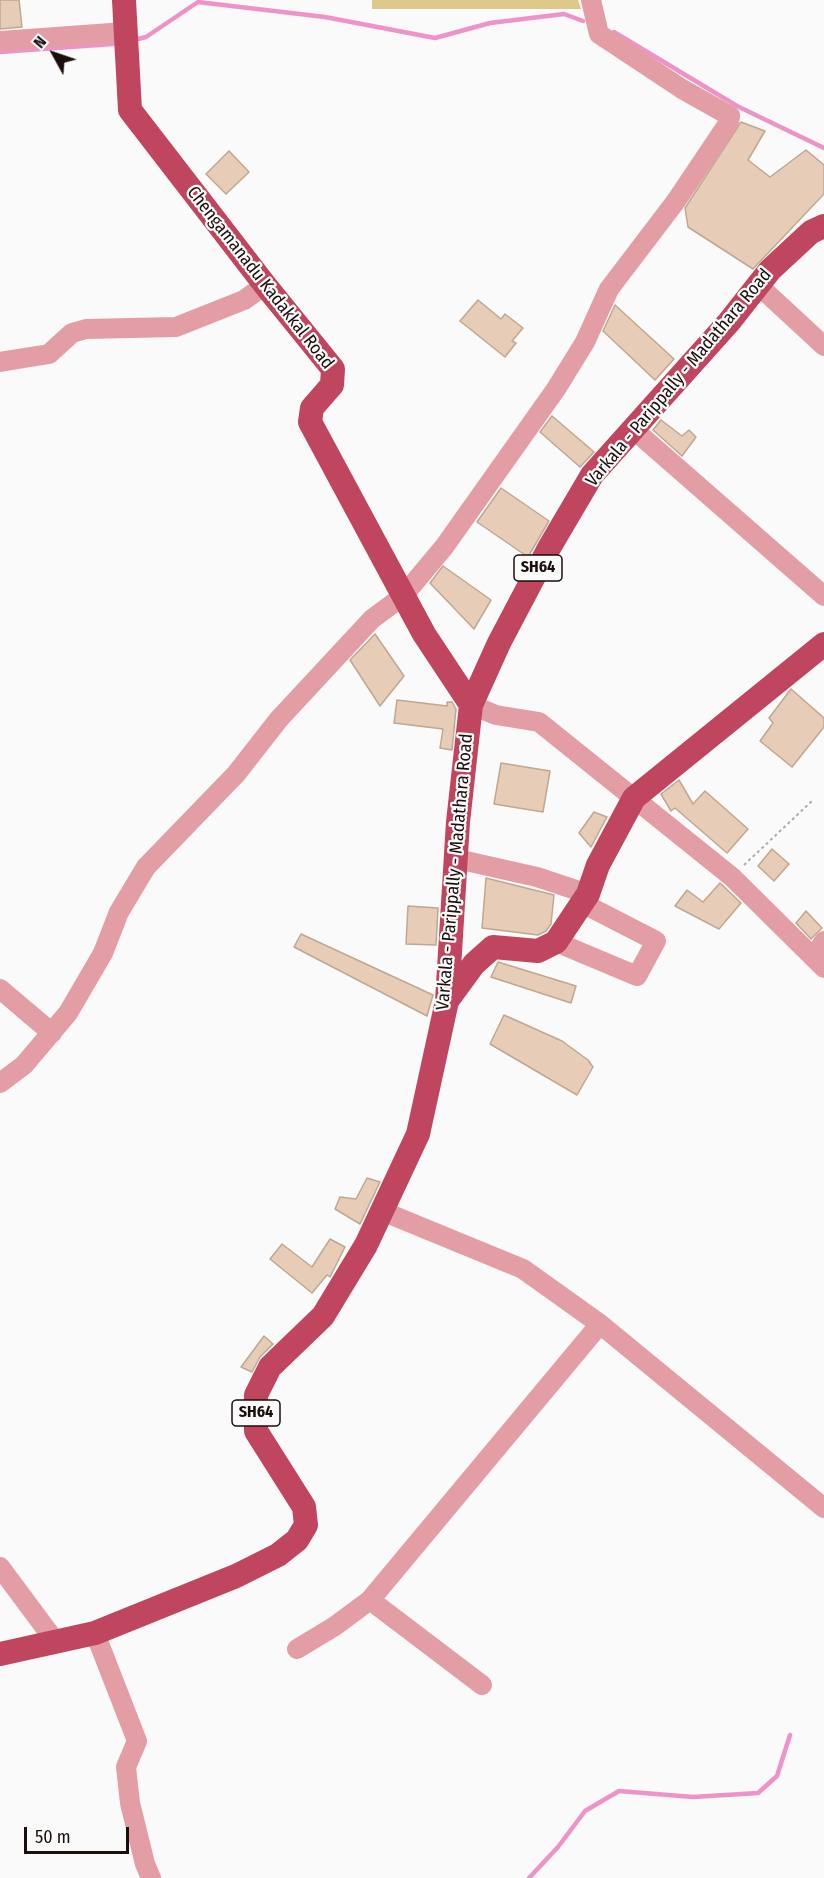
<!DOCTYPE html>
<html>
<head>
<meta charset="utf-8">
<style>
	body { margin:0 }
	#map { position:relative; width:824px; height:1878px; overflow:hidden; background:#fafafa; font-family:"Fira Sans Condensed",sans-serif }
	canvas { display:block }
	.north { position:absolute; left:24px; top:24px; width:60px; height:60px; -webkit-text-stroke:4px #fafafa; paint-order:stroke; rotate:310deg; font-size:16px; font-weight:700; line-height:24px; text-align:center; color:#1b0f0c }
	.north::after { content:''; display:block; margin:auto; width:21px; height:27px; background:#1b0f0c; clip-path:polygon(50% 0,100% 100%,50% 72%,0 100%) }
	.scale { position:absolute; left:24px; top:1827px; width:105px; height:27px; box-sizing:border-box; border:3px solid #1b0f0c; border-top:0; padding-left:8px; font-size:18px; line-height:21px; white-space:nowrap; color:#1b0f0c; -webkit-text-stroke:4px #fafafa; paint-order:stroke }
</style>
</head>
<body>
<div id="map">
<canvas width="824" height="1878"></canvas>
<div class="north">N</div>
<div class="scale">50 m</div>
</div>
<script>
const ctx = document.querySelector('canvas').getContext('2d');
ctx.lineJoin = 'round';
function paint(path, color) { ctx.fillStyle = color; ctx.fill(path, 'evenodd'); }
const toPath = rows => new Path2D(rows.map(r => 'M' + r).join(''));
function stroke(path, color, width, dash) { ctx.strokeStyle = color; ctx.lineWidth = width; ctx.lineCap = dash ? 'butt' : 'round'; ctx.setLineDash(dash || []); ctx.stroke(path); }
function drawText(font, color, halo, rows, align = 'center') {
  ctx.font = font + ' "Fira Sans Condensed",sans-serif'; ctx.lineWidth = 4.5; ctx.setLineDash([]); ctx.textBaseline = 'middle'; ctx.strokeStyle = halo; ctx.fillStyle = color; for (const [text, x, y, turn = 0] of rows) {
    ctx.save(); ctx.translate(x, y); ctx.rotate((+turn || 0) * Math.PI / 180); ctx.textAlign = isNaN(turn) ? turn : align; if (halo) ctx.strokeText(text, 0, 0); ctx.fillText(text, 0, 0); ctx.restore();
  }
}
paint(toPath([
	[372,0,578,0,581,9,372,9]
]), '#dec88c');
stroke(toPath([
	[614,32,737,106,824,148],
	[138,39,146,37,198,2,325,17,435,38,490,23,564,14,583,21],
	[0,52,113,44],
	[529,1878,558,1847,585,1811,619,1791,693,1797,758,1793,777,1776,790,1735]
]), '#ed93c7', 4.5);
const building = toPath([
	[0,0,19,0,22,27,0,29,0,0],
	[741,122,765,131,748,160,770,177,806,150,824,165,824,194,753,269,688,227,685,208,741,122],
	[229,151,249,172,226,194,206,174,229,151],
	[478,300,501,319,505,314,523,328,512,341,516,343,505,357,460,321,478,300],
	[615,305,674,359,655,380,603,331,615,305],
	[552,416,594,452,580,467,540,432,552,416],
	[661,420,682,436,689,430,696,437,682,456,653,430,661,420],
	[501,488,549,521,528,557,477,522,501,488],
	[443,566,491,600,474,629,430,583,443,566],
	[375,634,404,676,380,706,350,660,375,634],
	[791,689,824,718,824,727,792,767,760,741,773,723,769,718,791,689],
	[397,700,447,706,447,702,452,702,456,709,452,750,440,748,443,729,394,723,397,700],
	[501,763,550,771,543,812,494,804,501,763],
	[679,780,693,804,705,791,748,829,727,853,675,808,671,811,661,794,679,780],
	[594,812,607,817,591,847,579,833,594,812],
	[772,849,789,864,774,881,758,866,772,849],
	[486,878,554,895,551,924,546,931,538,935,482,928,486,878],
	[720,883,741,903,719,929,675,906,687,890,703,902,720,883],
	[408,906,438,908,436,945,406,944,408,906],
	[806,911,822,928,811,939,796,923,806,911],
	[301,934,433,995,427,1016,294,947,301,934],
	[498,962,576,986,571,1003,491,977,498,962],
	[504,1015,562,1041,588,1060,593,1067,577,1095,490,1044,504,1015],
	[367,1178,380,1182,360,1224,335,1209,340,1197,356,1199,367,1178],
	[330,1239,345,1247,330,1277,327,1275,312,1293,270,1259,282,1244,312,1267,330,1239],
	[264,1336,273,1344,260,1357,252,1372,241,1367,264,1336]
]);
paint(building, '#e7cdb7');
stroke(building, '#c0a791', 1.5);
stroke(toPath([
	[744,865,812,801]
]), '#afabaa', 2, [3, 3]);
stroke(toPath([
	[0,41,125,32],
	[758,285,824,346],
	[0,362,49,354,72,333,86,329,176,327,244,300,265,285],
	[633,429,824,596],
	[471,705,496,715,539,722,732,877,824,968],
	[457,859,537,877,588,894],
	[556,942,637,976,656,941,582,903],
	[814,958,824,941],
	[0,989,52,1033],
	[0,1083,24,1065,68,1013,103,953,119,912,146,867,236,774,279,719,372,619,403,596,444,547,556,389,585,342,609,289,676,201,729,122,730,116,682,89,599,34,591,0],
	[382,1211,523,1269,600,1324,824,1508],
	[0,1567,55,1641],
	[370,1600,482,1685],
	[95,1633,137,1741,126,1767,130,1803,145,1864,151,1878],
	[297,1649,335,1626,370,1600,600,1324]
]), '#e29da5', 20);
stroke(toPath([
	[124,0,130,110,265,285,333,369,332,385,312,408,310,422,424,634,471,705],
	[447,1001,474,964,493,947,538,951,556,942,588,894,598,865,634,798,824,644],
	[0,1654,95,1633,236,1576,278,1555,297,1540,306,1525,304,1507,256,1431,256,1395,270,1367,323,1316,366,1245,418,1134,447,1001,458,822,471,705,499,643,549,548,592,475,729,322,770,270,811,232,824,226]
]), '#c0455f', 24);
for (const [x, y, w] of [
	[538,568,48],
	[256,1413,48]
]) { const box = new Path2D(); box.roundRect(x - w / 2, y - 13, w, 26, 4.5); ctx.fillStyle = '#fafafa'; ctx.fill(box); stroke(box, '#1b0f0c', 1.5); }
drawText('bold 16px', '#1b0f0c', null, [
	["SH64",538,568],
	["SH64",256,1413]
]);
drawText('18px', '#1b0f0c', '#fafafa', [
	["Chengamanadu Kadakkal Road",260,278,52],
	["Varkala - Parippally - Madathara Road",679,378,-50],
	["Varkala - Parippally - Madathara Road",455,872,-85]
]);
</script>
</body>
</html>
